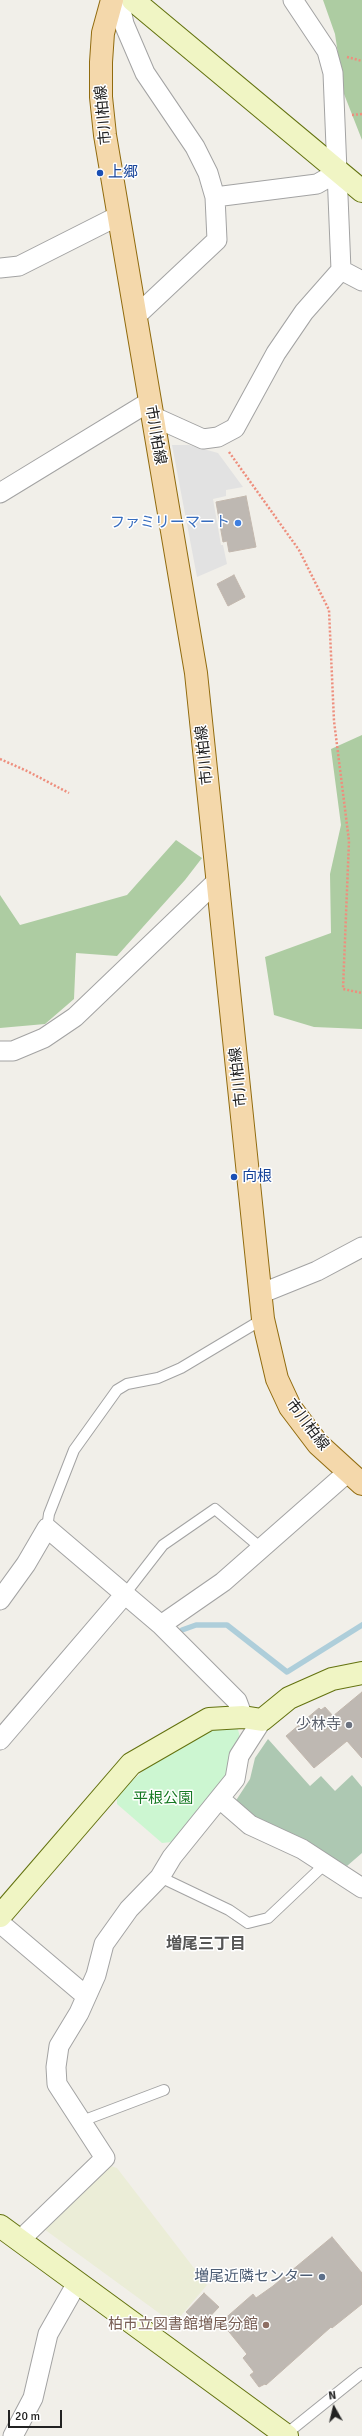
<!DOCTYPE html>
<html>
<head>
<meta charset="utf-8">
<style>
	body { margin:0 }
	#map { position:relative; width:362px; height:2436px; overflow:hidden; background:#f1efe9; font-family:Signika,sans-serif }
	canvas { display:block }
	.north { position:absolute; left:314px; top:2388px; width:40px; height:40px; -webkit-text-stroke:3px #fff; paint-order:stroke; rotate:352deg; font-size:11px; font-weight:700; line-height:16px; text-align:center; color:#222 }
	.north::after { content:''; display:block; margin:auto; width:14px; height:18px; background:#222; clip-path:polygon(50% 0,100% 100%,50% 72%,0 100%) }
	.scale { position:absolute; left:8px; top:2410px; width:54px; height:18px; box-sizing:border-box; border:2px solid #222; border-top:0; padding-left:5px; font-size:12px; line-height:14px; white-space:nowrap; color:#222; -webkit-text-stroke:3px #fff; paint-order:stroke }
</style>
</head>
<body>
<div id="map">
<canvas width="362" height="2436"></canvas>
<div class="north">N</div>
<div class="scale">20 m</div>
</div>
<script>
const ctx = document.querySelector('canvas').getContext('2d');
ctx.lineJoin = 'round';
function paint(path, color) { ctx.fillStyle = color; ctx.fill(path, 'evenodd'); }
const toPath = rows => new Path2D(rows.map(r => 'M' + r).join(''));
function stroke(path, color, width, dash) { ctx.strokeStyle = color; ctx.lineWidth = width; ctx.lineCap = dash ? 'butt' : 'round'; ctx.setLineDash(dash || []); ctx.stroke(path); }
function drawText(font, color, halo, rows, align = 'center') {
  ctx.font = font + ' Signika,"Noto Sans JP",sans-serif'; ctx.lineWidth = 3; ctx.setLineDash([]); ctx.textBaseline = 'middle'; ctx.strokeStyle = halo; ctx.fillStyle = color; for (const [text, x, y, turn = 0] of rows) {
    ctx.save(); ctx.translate(x, y); ctx.rotate((+turn || 0) * Math.PI / 180); ctx.textAlign = isNaN(turn) ? turn : align; if (halo) ctx.strokeText(text, 0, 0); ctx.fillText(text, 0, 0); ctx.restore();
  }
}
paint(toPath([
	[108,2165,117,2168,207,2285,174,2324,44,2229]
]), '#ebedd7');
paint(toPath([
	[323,0,362,0,362,140,344,94,335,34],
	[362,735,362,1029,314,1027,274,1015,265,957,331,933,330,874,341,825,331,749],
	[176,840,202,858,185,880,117,956,76,953,74,999,45,1024,0,1028,0,895,20,925,127,895]
]), '#adcca2');
paint(toPath([
	[268,1739,310,1786,321,1776,335,1791,352,1775,362,1787,362,1853,347,1866,300,1839,254,1819,235,1802,250,1779,255,1758]
]), '#adc8b2');
paint(toPath([
	[237,1726,240,1737,228,1777,172,1842,162,1843,117,1804,117,1795,144,1770,213,1730]
]), '#ccf6d1');
paint(toPath([
	[172,445,189,445,218,453,243,487,226,490,226,496,213,499,221,545,223,545,227,564,197,577]
]), '#e2e2e2');
stroke(toPath([
	[182,1630,196,1625,227,1625,287,1672,362,1625]
]), '#aeceda', 5.5);
const building = toPath([
	[246,496,256,547,229,552,227,541,223,542,216,502,246,496],
	[234,575,245,597,228,606,217,584,234,575],
	[362,1692,362,1758,347,1741,314,1768,286,1736,319,1708,321,1710,325,1707,333,1716,362,1692],
	[332,2237,362,2273,362,2304,332,2328,331,2327,266,2385,265,2384,259,2387,250,2375,254,2372,243,2358,247,2354,221,2322,253,2294,256,2298,273,2286,332,2237],
	[204,2293,219,2307,201,2326,186,2312,204,2293]
]);
paint(building, '#beb8b2');
stroke(building, '#c2b7ad', 1);
const lane = toPath([
	[47,1528,49,1514,74,1450,117,1390,127,1384,158,1378,181,1368,263,1319],
	[125,1594,163,1545,215,1509,261,1548],
	[160,1877,229,1910,248,1923,268,1918,325,1864],
	[82,2121,164,2090],
	[285,2435,362,2373]
]);
const street = toPath([
	[119,0,124,24,145,73,195,147,208,173,215,197,217,240,135,317],
	[215,197,317,184,338,172],
	[0,268,19,266,118,216],
	[341,270,362,281],
	[152,416,203,439,218,437,235,428,276,353,304,312,341,270,333,73,327,51,293,0],
	[0,493,149,402],
	[0,1051,13,1051,44,1038,75,1017,218,880],
	[260,1294,317,1271,362,1247],
	[0,1600,26,1564,47,1528,161,1625,237,1701,243,1717],
	[161,1625,223,1582,348,1472],
	[0,1740,125,1594],
	[220,1799,250,1825,302,1849,362,1888],
	[0,1923,86,1996],
	[20,2240,105,2158,57,2084,56,2067,59,2046,79,2013,96,1975,104,1944,129,1909,160,1877,172,1857,235,1779,239,1756,262,1720],
	[13,2436,33,2398,48,2334,77,2283]
]);
const secondary = toPath([
	[133,0,362,191],
	[0,1916,131,1764,209,1719,243,1717,262,1720,289,1698,332,1679,362,1673],
	[0,2226,287,2436]
]);
const primary = toPath([
	[112,0,103,33,101,62,101,97,105,135,196,673,263,1319,277,1379,290,1407,318,1444,362,1484]
]);
stroke(lane, '#a3a3a3', 12);
stroke(street, '#a3a3a3', 21);
stroke(secondary, '#63720f', 24);
stroke(primary, '#916b0e', 24);
stroke(toPath([
	[347,57,362,61],
	[352,115,362,114],
	[229,452,299,550,329,610,334,721,349,841,343,989,362,993],
	[0,759,27,771,69,793]
]), '#ee8e7d', 2.5, [2, 2]);
stroke(lane, '#fff', 10);
stroke(street, '#fff', 19);
stroke(secondary, '#f0f5c4', 22);
stroke(primary, '#f4d8ab', 22);
for (const [x, y, r, color] of [
	[100,173,4,"#1a4fb4"],
	[238,523,4,"#3f7fe0"],
	[234,1177,4,"#1a4fb4"],
	[349,1725,4,"#6b7280"],
	[322,2277,4,"#5c6f8a"],
	[266,2325,4,"#8d6e63"]
]) { const dot = new Path2D(); dot.arc(x, y, r, 0, 2 * Math.PI); ctx.fillStyle = color; ctx.fill(dot); stroke(dot, '#fff', 1.5); }
drawText('15px', '#222', '#fff', [
	["市川柏線",104,115,-95],
	["市川柏線",155,435,80],
	["市川柏線",205,755,-96],
	["市川柏線",239,1077,-96],
	["市川柏線",307,1425,53]
]);
drawText('15px', '#164399', '#fff', [
	["上郷",108,173],
	["向根",242,1177]
], 'left');
drawText('15px', '#366cbe', '#fff', [
	["ファミリーマート",230,523]
], 'right');
drawText('15px', '#5b616d', '#fff', [
	["少林寺",341,1725]
], 'right');
drawText('15px', '#167923', '#fff', [
	["平根公園",163,1799]
]);
drawText('15px', '#4e5e75', '#fff', [
	["増尾近隣センター",314,2277]
], 'right');
drawText('15px', '#785e54', '#fff', [
	["柏市立図書館増尾分館",258,2325]
], 'right');
drawText('bold 16px', '#555', '#fff', [
	["増尾三丁目",206,1945]
]);
</script>
</body>
</html>
